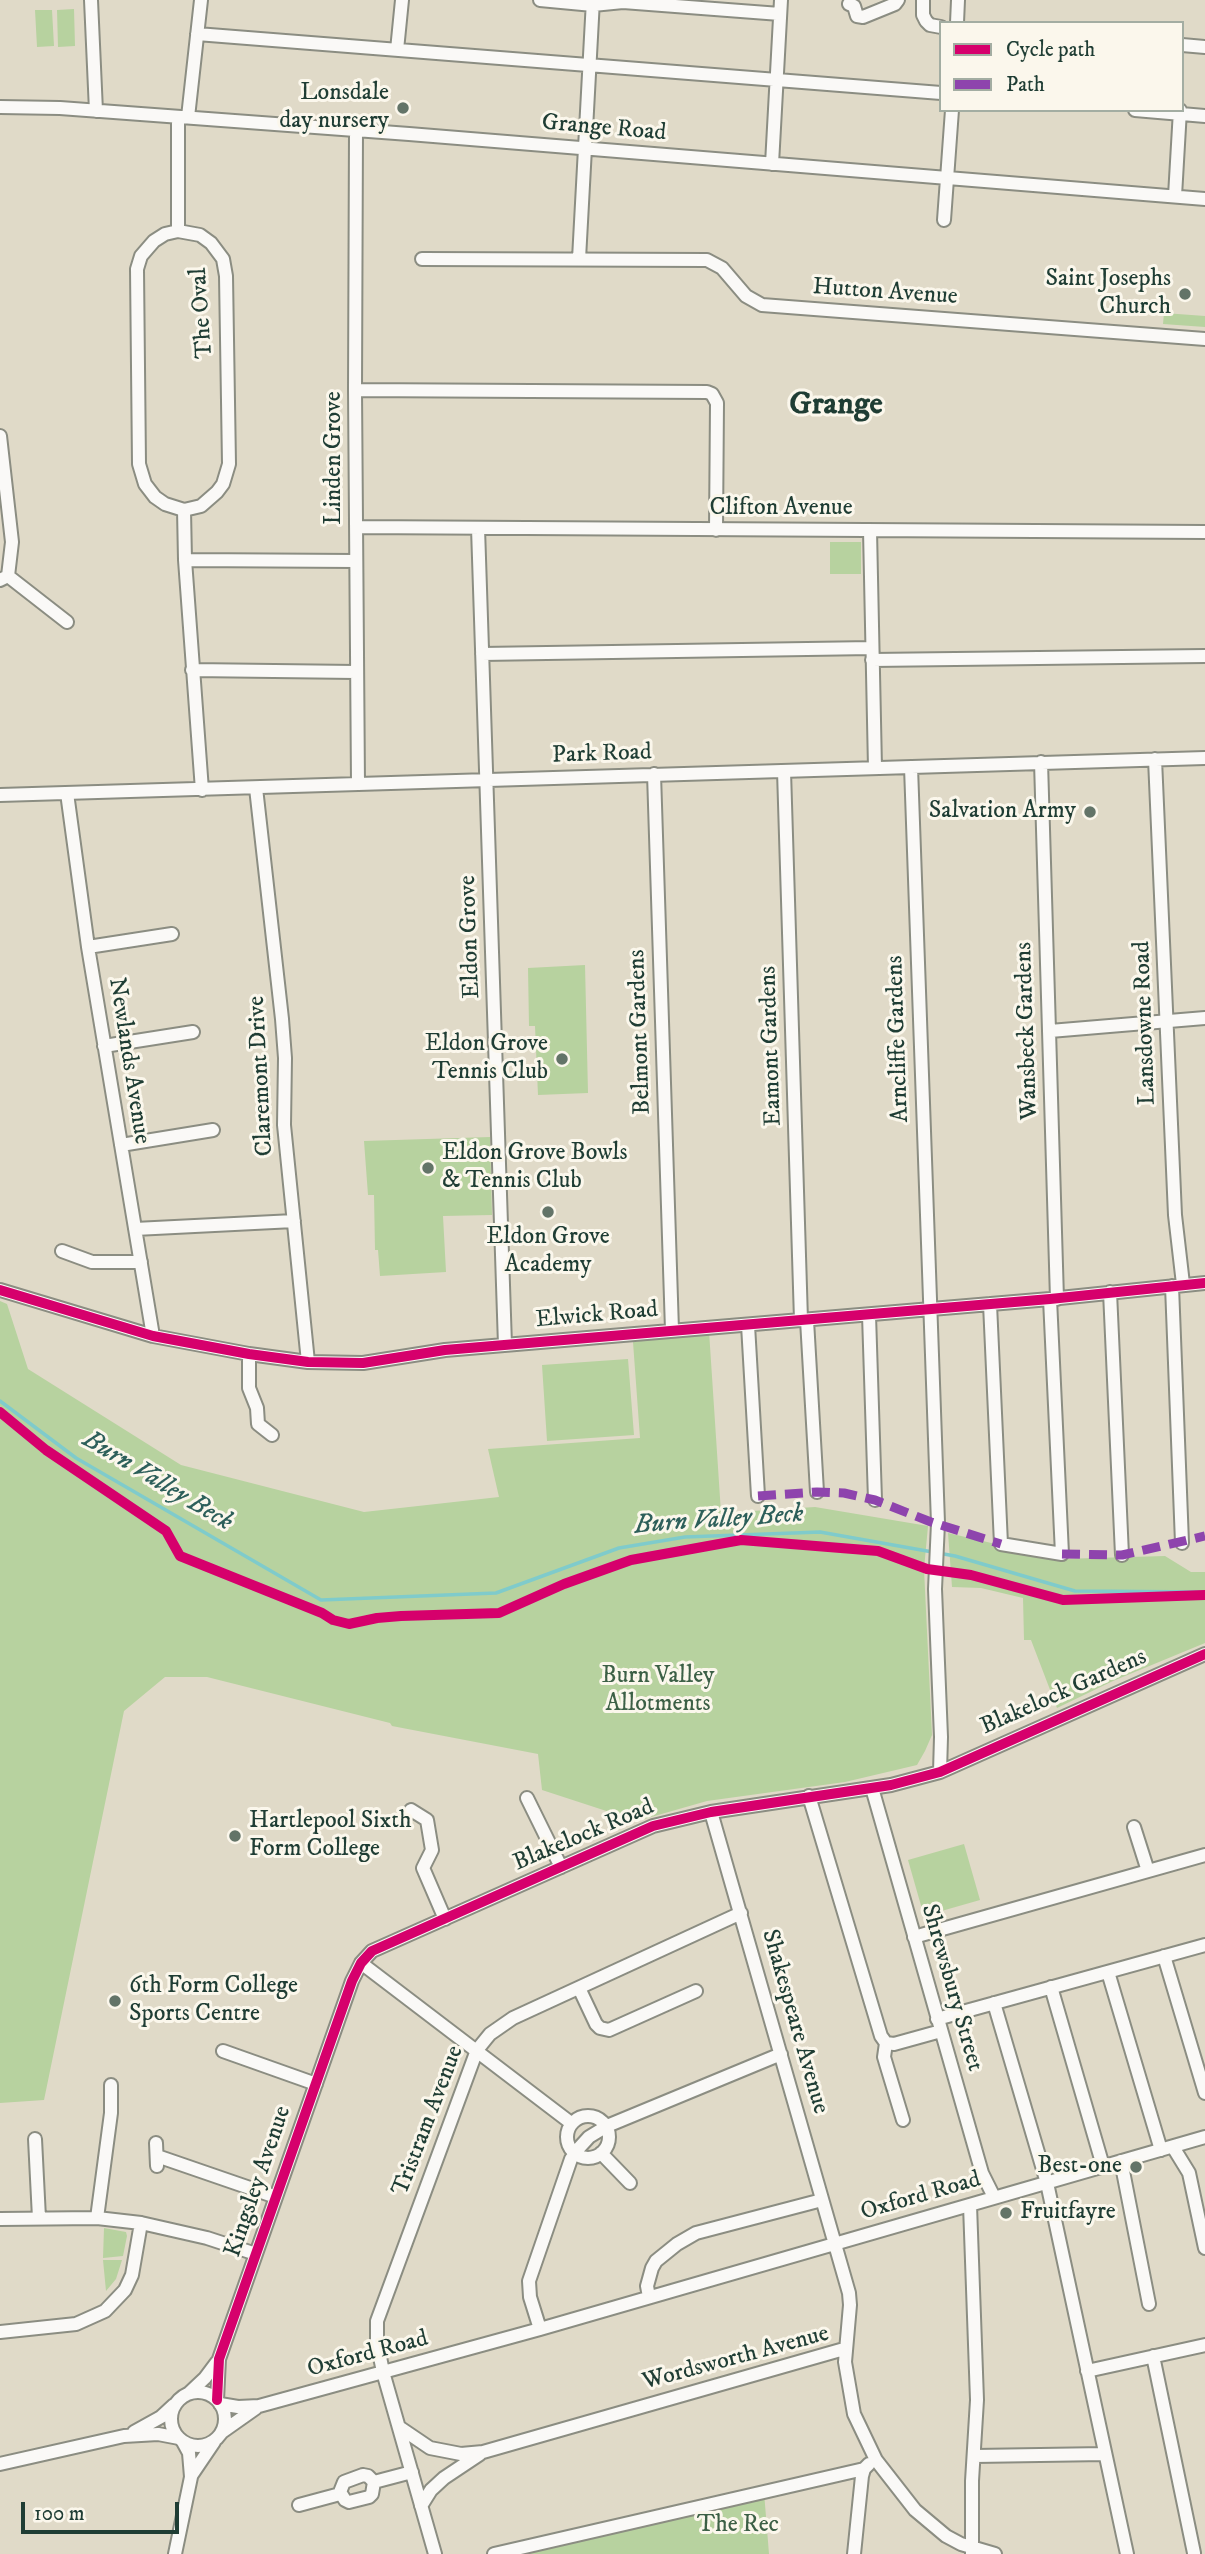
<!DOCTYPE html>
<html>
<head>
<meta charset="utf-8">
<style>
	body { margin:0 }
	#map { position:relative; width:1205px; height:2554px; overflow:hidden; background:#e0dac8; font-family:"IM FELL DW Pica",serif }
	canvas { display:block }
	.legend { position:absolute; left:939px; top:21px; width:245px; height:91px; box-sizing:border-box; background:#fbf7ec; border:2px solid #a3ada2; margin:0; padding:9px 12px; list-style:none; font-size:21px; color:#1f3d34 }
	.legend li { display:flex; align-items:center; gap:14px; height:35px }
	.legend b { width:35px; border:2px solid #a3ada2 }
	.scale { position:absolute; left:21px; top:2502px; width:158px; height:32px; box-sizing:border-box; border:4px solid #1f3d34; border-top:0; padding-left:9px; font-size:21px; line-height:24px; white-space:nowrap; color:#1f3d34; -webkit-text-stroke:5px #fbf7ec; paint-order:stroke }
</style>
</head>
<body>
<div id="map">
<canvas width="1205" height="2554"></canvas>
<ul class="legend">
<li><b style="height:9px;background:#d6006c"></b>Cycle path</li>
<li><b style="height:9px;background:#8e44ad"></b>Path</li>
</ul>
<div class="scale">100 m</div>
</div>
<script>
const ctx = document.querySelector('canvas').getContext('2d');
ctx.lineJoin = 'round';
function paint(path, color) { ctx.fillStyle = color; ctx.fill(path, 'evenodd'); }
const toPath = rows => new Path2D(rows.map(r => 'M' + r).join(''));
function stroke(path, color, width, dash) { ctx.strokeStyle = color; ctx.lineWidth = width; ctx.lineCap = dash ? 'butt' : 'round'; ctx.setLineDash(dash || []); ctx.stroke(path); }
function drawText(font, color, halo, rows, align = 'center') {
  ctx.font = font + ' "IM FELL DW Pica",serif'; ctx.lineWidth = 6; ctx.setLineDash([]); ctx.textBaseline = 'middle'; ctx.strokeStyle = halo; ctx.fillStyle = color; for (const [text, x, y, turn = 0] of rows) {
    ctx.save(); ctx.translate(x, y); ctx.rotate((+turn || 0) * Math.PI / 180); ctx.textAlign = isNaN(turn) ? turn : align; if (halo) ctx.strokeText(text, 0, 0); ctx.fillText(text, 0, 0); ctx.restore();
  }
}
paint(toPath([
	[74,9,75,46,58,47,57,10],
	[35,10,52,10,54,46,37,47],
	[1164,313,1205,316,1205,327,1163,324],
	[830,542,861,542,861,574,830,574],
	[585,965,588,1093,538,1095,535,1026,529,1026,528,968],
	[490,1137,492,1215,443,1216,446,1272,380,1276,378,1250,375,1250,374,1195,368,1195,364,1141],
	[0,1301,7,1304,28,1369,181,1465,364,1512,499,1497,488,1449,640,1438,633,1342,709,1331,721,1513,815,1507,928,1526,924,1569,932,1735,925,1751,917,1765,845,1782,707,1801,637,1821,542,1790,538,1754,392,1726,390,1723,207,1677,165,1677,124,1711,44,2100,0,2103],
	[628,1359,634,1435,547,1441,542,1365],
	[948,1533,1061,1559,1165,1556,1191,1572,1205,1572,1205,1643,1113,1681,1057,1708,1031,1640,1024,1640,1023,1598,981,1588,952,1587],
	[964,1844,980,1900,924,1916,908,1860],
	[104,2228,126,2232,127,2236,123,2256,103,2258],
	[103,2260,122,2260,116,2279,106,2291],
	[764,2492,769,2554,513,2554]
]), '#b7d29f');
stroke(toPath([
	[0,1401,76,1458,321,1600,496,1593,619,1548,685,1537,820,1532,955,1556,1075,1591,1205,1592]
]), '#7fcbcb', 3.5);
const minor = toPath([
	[91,0,96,111],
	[540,0,593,5,623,2,780,14],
	[923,0,923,15,926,21,930,25,941,27],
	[849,4,854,6,857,16,863,17,895,4,898,0],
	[957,23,958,0],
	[197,34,941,93],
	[1182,45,1205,47],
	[397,50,402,0],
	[0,107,60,108,409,134,1205,199],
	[1135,110,1205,116],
	[178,117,178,231],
	[188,117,201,0],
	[356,131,355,390,358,784],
	[772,164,781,0],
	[1175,196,1180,110],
	[944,220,952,110],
	[178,231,200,235,211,243,223,259,226,276,229,464,223,484,217,492,201,506,184,510,165,504,155,497,145,484,139,464,137,269,141,256,154,241,165,234,178,231],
	[422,259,707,260,722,268,746,296,762,305,1205,339],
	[579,259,593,0],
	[355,390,707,392,712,394,717,403,716,530],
	[0,436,12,542,8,576,0,580],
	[184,510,185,560,202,790],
	[356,527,1205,532],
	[478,528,505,1345],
	[870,530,875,768],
	[185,560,356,561],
	[8,576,67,622],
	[482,654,872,648],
	[872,660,1205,656],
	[192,670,356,672],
	[1155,759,1175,1215,1183,1284],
	[1041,762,1057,1299],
	[911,767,938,1523,935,1589,941,1737,940,1772],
	[784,771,801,1320],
	[654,774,672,1330],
	[256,788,282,1019,285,1058,284,1125,308,1362],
	[67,793,88,947,153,1336],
	[0,795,1205,758],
	[88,947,172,934],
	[1050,1031,1205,1018],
	[104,1046,193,1032],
	[121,1145,213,1130],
	[135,1229,294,1221],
	[62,1251,92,1262,141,1262],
	[1172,1286,1182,1543],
	[0,1290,153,1336,249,1354,308,1362,363,1363,445,1350,1050,1299,1205,1283],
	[1110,1292,1122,1555],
	[990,1304,1001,1544,1062,1554,1050,1299],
	[869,1315,875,1500],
	[807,1320,817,1492],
	[748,1325,758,1496],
	[249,1354,249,1388,257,1408,258,1424,272,1435],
	[872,1788,982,2173,994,2197],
	[809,1796,881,2036,886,2043,884,2057,903,2120],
	[527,1798,561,1867],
	[411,1810,427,1820,432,1850,423,1868,445,1919],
	[711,1812,849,2293,850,2305,845,2362,854,2414,876,2460,915,2510,946,2536,961,2544,995,2554],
	[1134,1827,1148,1871],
	[914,1937,1205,1855],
	[1164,1956,1205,2093],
	[361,1963,571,2123],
	[1108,1972,1161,2150],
	[1051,1987,1103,2166],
	[579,1988,596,2024,600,2028,609,2030,696,1991],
	[994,2003,1047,2183,1127,2554],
	[937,2019,1205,1945],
	[886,2043,894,2044,941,2031],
	[223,2051,316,2084],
	'567 2137a21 21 0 1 1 42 0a21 21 0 1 1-42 0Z',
	[35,2139,39,2218],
	[156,2143,157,2166],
	[1173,2147,1189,2173,1205,2248],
	[601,2153,630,2183],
	[157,2156,276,2197],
	[1121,2161,1149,2304],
	[970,2205,977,2400,972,2481,972,2554],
	[97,2218,111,2113,111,2085],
	[0,2219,97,2218,141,2223,207,2238,256,2254],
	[649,2297,647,2286,652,2268,656,2261,677,2244,696,2233,822,2200],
	[540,2329,530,2297,529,2281,571,2159,579,2148,589,2137,607,2126,781,2054],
	[0,2332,76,2324,105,2311,125,2290,132,2275,141,2223],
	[1153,2356,1194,2553],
	[1087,2371,1205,2345],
	'171 2419a27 27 0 1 1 54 0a27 27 0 1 1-54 0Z',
	[188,2394,205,2378,217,2362],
	[217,2400,219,2359,352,1981,361,1963,372,1951,653,1826,711,1812,891,1785,940,1772,1205,1654],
	[220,2404,238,2407,259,2406,540,2329,1205,2137],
	[399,2427,430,2448,461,2454,483,2452,844,2349],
	[134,2432,161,2417,174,2405],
	[222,2432,256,2408],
	[975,2456,1105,2454],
	[0,2464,124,2436,158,2434,179,2438],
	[363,2475,368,2476,374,2482,372,2494,369,2497,349,2502,345,2500,340,2492,344,2482,363,2475],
	[191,2476,214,2442],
	[374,2482,412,2472],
	[299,2505,340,2494],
	[421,2506,431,2490,444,2478,480,2454],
	[175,2554,191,2477,189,2453,183,2442],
	[435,2554,383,2372,377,2342,377,2321,477,2050,490,2034,513,2018,741,1913],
	[494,2554,864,2469],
	[854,2554,862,2476,864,2469,869,2464]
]);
stroke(minor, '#8b8d82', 16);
stroke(minor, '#faf9f7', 12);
stroke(toPath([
	[758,1496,817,1492,844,1493,875,1500,931,1522,1001,1544],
	[1062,1554,1122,1555,1205,1536]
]), '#8e44ad', 9, [18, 9]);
stroke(toPath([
	[0,1290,153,1336,249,1354,308,1362,363,1363,445,1350,1050,1299,1205,1283],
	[0,1412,46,1450,166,1531,180,1556,322,1613,333,1620,349,1624,377,1618,401,1616,499,1613,564,1584,631,1560,741,1540,878,1551,927,1569,971,1575,1063,1600,1205,1595],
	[217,2400,219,2359,352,1981,361,1963,372,1951,653,1826,711,1812,891,1785,940,1772,1205,1654]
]), '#d6006c', 10);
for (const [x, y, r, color] of [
	[403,108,7,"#637468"],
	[1185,294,7,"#637468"],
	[1090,812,7,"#637468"],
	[562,1059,7,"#637468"],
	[428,1168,7,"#637468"],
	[548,1212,7,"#637468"],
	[235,1836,7,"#637468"],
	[115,2001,7,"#637468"],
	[1136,2167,7,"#637468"],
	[1006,2213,7,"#637468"]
]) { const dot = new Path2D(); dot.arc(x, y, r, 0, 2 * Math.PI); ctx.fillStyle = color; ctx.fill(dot); stroke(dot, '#fbf7ec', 2.5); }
drawText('24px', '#1f3d34', '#fbf7ec', [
	["Lonsdale",389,94],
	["day nursery",389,122],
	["Saint Josephs",1171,280],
	["Church",1171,308],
	["Salvation Army",1076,812],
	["Eldon Grove",548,1045],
	["Tennis Club",548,1073],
	["Eldon Grove Bowls",442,1154,"left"],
	["& Tennis Club",442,1182,"left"],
	["Eldon Grove",548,1238,"center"],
	["Academy",548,1266,"center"],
	["Hartlepool Sixth",249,1822,"left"],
	["Form College",249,1850,"left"],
	["6th Form College",129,1987,"left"],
	["Sports Centre",129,2015,"left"],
	["Best-one",1122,2167],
	["Fruitfayre",1020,2213,"left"]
], 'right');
drawText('24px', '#1f3d34', '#fbf7ec', [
	["Grange Road",604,129,5],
	["Hutton Avenue",885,293,4],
	["The Oval",203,313,-94],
	["Linden Grove",335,458,-90],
	["Clifton Avenue",781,509],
	["Park Road",602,755,-2],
	["Eldon Grove",471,937,-92],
	["Lansdowne Road",1146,1023,-92],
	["Wansbeck Gardens",1028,1031,-92],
	["Belmont Gardens",641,1032,-92],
	["Arncliffe Gardens",899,1039,-92],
	["Eamont Gardens",772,1046,-92],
	["Newlands Avenue",128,1061,81],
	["Claremont Drive",262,1076,-93],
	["Elwick Road",597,1316,-5],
	["Blakelock Gardens",1064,1693,-24],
	["Blakelock Road",584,1836,-23],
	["Shrewsbury Street",951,1988,74],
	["Shakespeare Avenue",794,2022,74],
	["Tristram Avenue",429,2121,-69],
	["Kingsley Avenue",259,2182,-71],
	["Oxford Road",921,2197,-16],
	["Oxford Road",368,2355,-15],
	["Wordsworth Avenue",736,2359,-15]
]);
drawText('24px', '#3c6046', '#fbf7ec', [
	["Burn Valley",658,1677],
	["Allotments",658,1705],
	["The Rec",738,2526]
]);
drawText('italic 26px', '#2d5f5a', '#fbf7ec', [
	["Burn Valley Beck",157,1482,31],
	["Burn Valley Beck",719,1521,-4]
]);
drawText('bold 32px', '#1f3d34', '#fbf7ec', [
	["Grange",836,406]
]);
</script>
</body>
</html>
